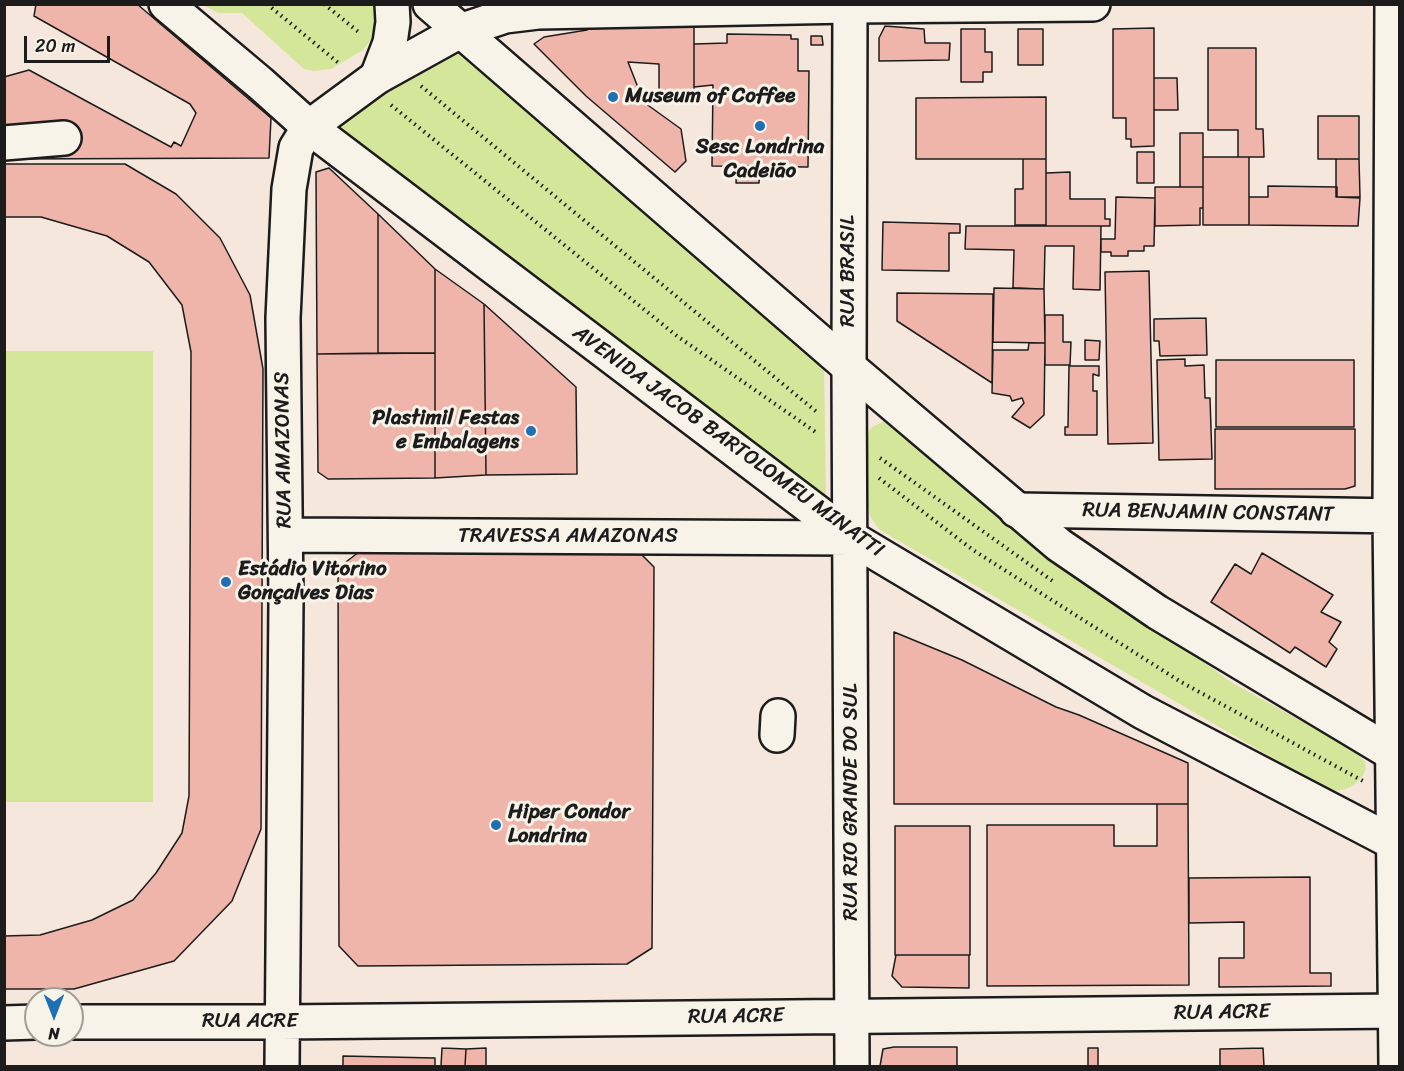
<!DOCTYPE html>
<html>
<head>
<meta charset="utf-8">
<style>
	body { margin:0 }
	#map { position:relative; width:1404px; height:1071px; overflow:hidden; background:#f5e7dc; font-family:Sriracha,sans-serif }
	canvas { display:block }
	.frame { position:absolute; inset:0; border:6px solid #1c1c1c; pointer-events:none }
	.north { position:absolute; left:24px; top:987px; width:60px; height:60px; box-sizing:border-box; background:#f7f3e8; border:2px solid #9f9d96; border-radius:50%; rotate:180deg; font-size:16px; font-weight:700; line-height:24px; text-align:center; color:#1c1c1c }
	.north::after { content:''; display:block; margin:auto; width:21px; height:27px; background:#1f6fb2; clip-path:polygon(50% 0,100% 100%,50% 72%,0 100%) }
	.scale { position:absolute; left:24px; top:36px; width:86px; height:27px; box-sizing:border-box; border:3px solid #1c1c1c; border-top:0; padding-left:8px; font-size:18px; line-height:21px; white-space:nowrap; color:#1c1c1c; -webkit-text-stroke:4px #f7f3e8; paint-order:stroke }
</style>
</head>
<body>
<div id="map">
<canvas width="1404" height="1071"></canvas>
<div class="frame"></div>
<div class="north">N</div>
<div class="scale">20 m</div>
</div>
<script>
const ctx = document.querySelector('canvas').getContext('2d');
ctx.lineJoin = 'round';
function paint(path, color) { ctx.fillStyle = color; ctx.fill(path, 'evenodd'); }
const toPath = rows => new Path2D(rows.map(r => 'M' + r).join(''));
function stroke(path, color, width, dash) { ctx.strokeStyle = color; ctx.lineWidth = width; ctx.lineCap = dash ? 'butt' : 'round'; ctx.setLineDash(dash || []); ctx.stroke(path); }
function drawText(font, color, halo, rows, align = 'center') {
  ctx.font = font + ' Sriracha,sans-serif'; ctx.lineWidth = 6; ctx.setLineDash([]); ctx.textBaseline = 'middle'; ctx.strokeStyle = halo; ctx.fillStyle = color; for (const [text, x, y, turn = 0] of rows) {
    ctx.save(); ctx.translate(x, y); ctx.rotate((+turn || 0) * Math.PI / 180); ctx.textAlign = isNaN(turn) ? turn : align; if (halo) ctx.strokeText(text, 0, 0); ctx.fillText(text, 0, 0); ctx.restore();
  }
}
paint(toPath([
	[203,5,380,5,372,38,363,50,331,69,313,71,304,69,242,13,218,13],
	[463,52,824,364,826,501,626,361,444,208,336,123,445,58],
	[5,351,153,351,153,802,5,802],
	[885,421,893,423,989,507,1231,682,1355,751,1365,762,1366,769,1362,777,1354,785,1346,789,1336,791,1321,786,880,530,871,518,867,503,867,435,872,427]
]), '#d4e69a');
const building = toPath([
	[4,4,36,4,34,16,190,104,196,113,181,146,174,142,171,147,29,70,4,77,4,4],
	[4,4,137,4,271,118,269,158,4,159,4,4],
	[587,22,694,22,694,93,659,93,659,64,628,62,639,90,638,98,681,129,686,161,675,172,586,96,534,44,544,37,587,30,587,22],
	[885,26,924,29,925,43,950,43,949,60,879,61,879,38,885,26],
	[1154,28,1154,146,1131,147,1131,139,1126,139,1126,118,1113,118,1113,29,1154,28],
	[961,29,985,29,985,52,992,52,992,72,983,72,983,82,961,82,961,29],
	[1018,29,1043,29,1043,65,1018,65,1018,29],
	[727,34,791,35,791,39,798,39,798,71,809,71,808,167,712,166,713,85,694,87,694,44,727,43,727,34],
	[811,36,822,36,823,45,811,45,811,36],
	[1208,48,1256,48,1256,129,1263,129,1264,157,1238,157,1238,130,1208,130,1208,48],
	[1154,78,1177,78,1178,110,1154,110,1154,78],
	[1046,97,1046,159,916,159,916,98,1046,97],
	[1318,116,1359,116,1359,159,1318,159,1318,116],
	[1180,133,1203,133,1203,187,1180,187,1180,133],
	[1137,152,1154,152,1154,183,1137,183,1137,152],
	[1203,157,1249,157,1249,225,1203,225,1203,157],
	[1023,159,1046,159,1046,225,1015,225,1015,189,1023,189,1023,159],
	[1336,159,1359,159,1360,197,1336,197,1336,159],
	[4,164,125,164,176,194,220,238,250,295,263,369,261,829,232,901,174,961,74,989,4,989,4,936,40,935,92,920,133,900,156,873,182,833,189,796,191,352,182,305,149,262,107,236,41,217,4,217,4,164],
	[737,166,760,166,759,183,736,183,737,166],
	[329,168,378,214,378,353,317,354,316,172,329,168],
	[1070,172,1070,199,1105,199,1105,219,1110,219,1110,226,1046,226,1046,173,1070,172],
	[1268,186,1337,187,1337,197,1360,198,1358,226,1249,225,1249,197,1268,197,1268,186],
	[1155,187,1203,187,1203,208,1200,208,1200,225,1155,226,1155,187],
	[1116,197,1155,198,1154,246,1144,246,1144,251,1128,251,1128,256,1111,256,1111,252,1101,252,1101,239,1115,239,1116,197],
	[378,214,435,269,435,353,378,353,378,214],
	[883,222,960,224,960,233,949,233,949,271,882,270,883,222],
	[966,226,1101,226,1100,290,1073,289,1074,246,1045,246,1044,289,1013,288,1014,250,965,249,966,226],
	[435,269,484,304,486,475,435,478,435,269],
	[1149,271,1153,443,1108,444,1105,272,1149,271],
	[994,288,1044,289,1045,343,993,342,994,288],
	[897,293,993,294,992,383,897,321,897,293],
	[484,304,576,387,577,474,486,475,484,304],
	[1045,315,1063,315,1063,342,1071,342,1070,365,1045,365,1045,315],
	[1206,318,1207,355,1160,356,1159,341,1154,341,1154,319,1206,318],
	[1085,340,1100,341,1099,360,1085,360,1085,340],
	[1029,343,1045,343,1044,415,1030,428,1012,417,1024,403,1022,398,1012,401,1010,396,992,393,993,350,1028,350,1029,343],
	[435,353,435,478,328,479,318,472,317,354,435,353],
	[1185,359,1185,366,1204,365,1205,398,1210,398,1212,459,1159,460,1157,360,1185,359],
	[1216,360,1354,360,1354,427,1216,427,1216,360],
	[1069,366,1099,366,1099,376,1093,374,1093,391,1097,391,1097,435,1065,435,1065,427,1068,427,1069,366],
	[1215,429,1355,429,1355,486,1345,489,1215,489,1215,429],
	[359,552,639,552,654,567,652,948,627,964,358,966,339,946,338,568,359,552],
	[1262,553,1333,595,1321,612,1341,622,1329,642,1337,649,1326,667,1295,647,1290,653,1211,602,1235,564,1251,574,1262,553],
	[894,632,962,660,1056,707,1079,715,1188,763,1188,804,894,804,894,632],
	[1157,804,1188,804,1189,985,987,986,987,825,1114,825,1114,846,1157,846,1157,804],
	[895,826,970,826,970,955,895,955,895,826],
	[1310,877,1310,973,1331,973,1331,986,1219,987,1219,958,1244,958,1244,922,1189,923,1189,878,1310,877],
	[896,955,969,955,969,988,902,987,892,976,896,955],
	[894,1047,957,1047,957,1066,880,1066,883,1049,894,1047],
	[442,1048,466,1049,465,1066,441,1066,442,1048],
	[486,1048,486,1066,465,1066,466,1049,486,1048],
	[1088,1048,1098,1048,1098,1066,1088,1066,1088,1048],
	[1263,1048,1264,1066,1220,1066,1220,1049,1263,1048],
	[343,1056,435,1058,435,1066,343,1066,343,1056]
]);
paint(building, '#efb5aa');
stroke(building, '#1c1c1c', 1.5);
const minor = toPath([
	[850,4,849,367,852,1066],
	[1392,4,1390,516,1396,1066],
	[4,143,64,138],
	[1016,510,1400,516],
	[286,535,851,538],
	[777,735,778,716],
	[72,1022,281,1022,1400,1011],
	[4,1023,36,1022],
	[282,1066,286,600,283,318,289,189,296,148,309,127,377,77,460,31]
]);
const major = toPath([
	[166,4,260,83,309,127,851,538,1143,712,1400,846],
	[430,4,849,367,1059,545,1157,612,1400,758],
	[460,31,505,16,538,12,850,6,1093,4],
	[377,77,390,43,393,22,392,4]
]);
stroke(minor, '#1c1c1c', 38);
stroke(major, '#1c1c1c', 38);
stroke(toPath([
	[267,4,341,65],
	[324,4,361,34],
	[421,86,818,413],
	[391,105,677,336,817,433],
	[880,458,1054,582],
	[879,478,973,550,1181,682,1363,781]
]), '#1c1c1c', 4, [1.5, 4.5]);
stroke(minor, '#f7f3e8', 33);
stroke(major, '#f7f3e8', 33);
for (const [x, y, r, color] of [
	[613,97,6,"#1f6fb2"],
	[760,126,6,"#1f6fb2"],
	[531,431,6,"#1f6fb2"],
	[226,582,6,"#1f6fb2"],
	[496,825,6,"#1f6fb2"]
]) { const dot = new Path2D(); dot.arc(x, y, r, 0, 2 * Math.PI); ctx.fillStyle = color; ctx.fill(dot); stroke(dot, '#f7f3e8', 2); }
drawText('bold 21px', '#1c1c1c', '#f7f3e8', [
	["Museum of Coffee",625,97],
	["Sesc Londrina",760,148,"center"],
	["Cadeião",760,172,"center"],
	["Plastimil Festas",519,419,"right"],
	["e Embalagens",519,443,"right"],
	["Estádio Vitorino",238,570],
	["Gonçalves Dias",238,594],
	["Hiper Condor",508,813],
	["Londrina",508,837]
], 'left');
drawText('21px', '#1c1c1c', '#f7f3e8', [
	["RUA BRASIL",849,271,-90],
	["AVENIDA JACOB BARTOLOMEU MINATTI",728,442,36],
	["RUA AMAZONAS",284,450,-91],
	["RUA BENJAMIN CONSTANT",1208,513,1],
	["TRAVESSA AMAZONAS",568,537],
	["RUA RIO GRANDE DO SUL",852,802,-90],
	["RUA ACRE",1222,1013,-1],
	["RUA ACRE",736,1017,-1],
	["RUA ACRE",250,1022]
]);
</script>
</body>
</html>
